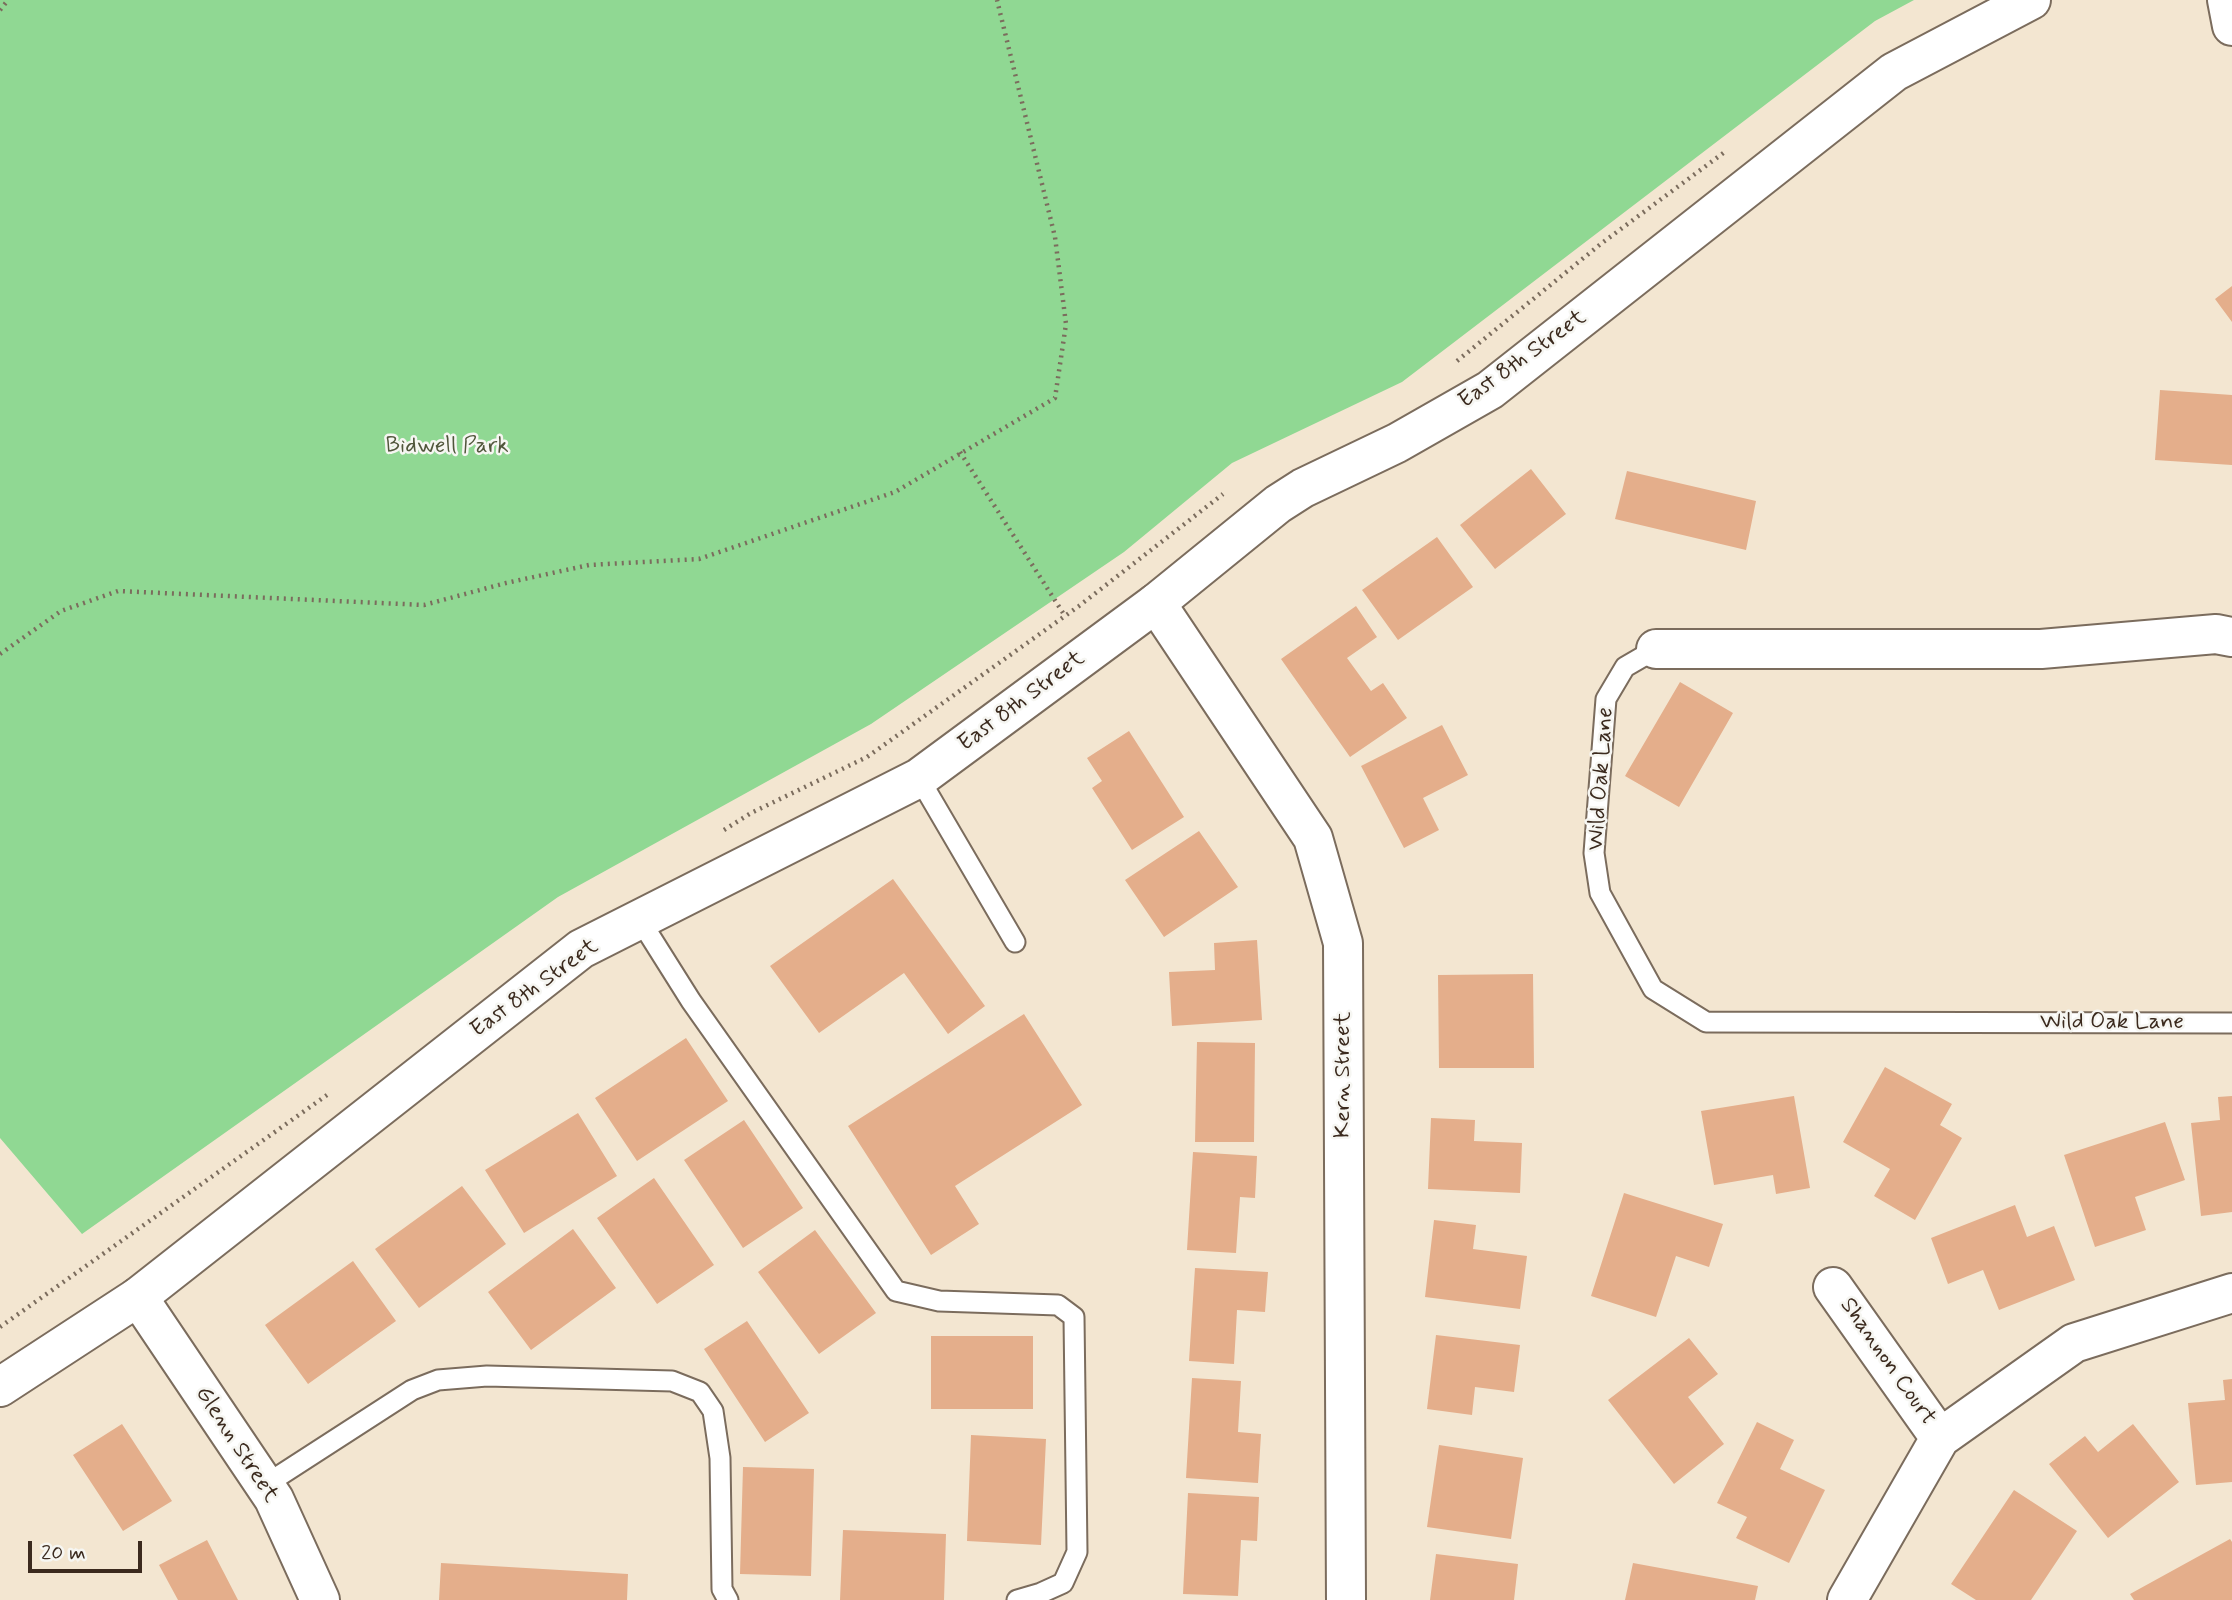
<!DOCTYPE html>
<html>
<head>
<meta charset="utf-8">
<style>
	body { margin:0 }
	#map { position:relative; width:2232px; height:1600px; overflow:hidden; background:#f3e6d1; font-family:Mynerve,sans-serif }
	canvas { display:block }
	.scale { position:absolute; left:28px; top:1541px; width:114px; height:32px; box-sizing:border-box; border:4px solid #3b2a1e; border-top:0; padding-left:9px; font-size:21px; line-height:24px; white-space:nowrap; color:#3b2a1e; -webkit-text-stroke:5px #f6f6f2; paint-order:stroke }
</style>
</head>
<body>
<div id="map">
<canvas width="2232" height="1600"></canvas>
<div class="scale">20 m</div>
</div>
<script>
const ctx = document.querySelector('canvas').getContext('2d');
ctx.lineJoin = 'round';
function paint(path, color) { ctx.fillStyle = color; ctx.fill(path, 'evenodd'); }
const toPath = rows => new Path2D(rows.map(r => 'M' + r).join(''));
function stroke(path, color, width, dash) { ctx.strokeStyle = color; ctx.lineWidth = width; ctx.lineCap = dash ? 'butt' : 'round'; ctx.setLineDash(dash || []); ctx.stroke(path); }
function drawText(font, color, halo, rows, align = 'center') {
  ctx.font = font + ' Mynerve,sans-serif'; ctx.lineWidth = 5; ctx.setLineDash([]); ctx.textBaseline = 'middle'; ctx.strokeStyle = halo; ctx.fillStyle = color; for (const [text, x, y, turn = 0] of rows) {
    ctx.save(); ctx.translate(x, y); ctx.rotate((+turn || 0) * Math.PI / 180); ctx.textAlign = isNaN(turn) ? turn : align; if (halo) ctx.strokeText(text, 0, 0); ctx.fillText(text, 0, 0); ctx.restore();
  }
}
paint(toPath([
	[0,0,1914,0,1875,21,1402,382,1232,463,1124,552,871,724,558,897,82,1234,0,1138]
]), '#90d893');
paint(toPath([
	[2232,286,2232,322,2215,299],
	[2160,390,2232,395,2232,465,2155,460],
	[1531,469,1566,514,1495,569,1460,525],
	[1627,471,1756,501,1746,550,1615,519],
	[1437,537,1473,587,1398,640,1362,590],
	[1356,606,1377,637,1347,658,1371,691,1383,683,1407,718,1350,757,1281,659],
	[1680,682,1733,713,1679,807,1625,776],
	[1442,725,1468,775,1423,798,1439,830,1404,848,1361,766],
	[1129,731,1184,817,1132,850,1092,788,1102,781,1087,758],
	[1199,831,1238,887,1164,937,1125,880],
	[893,879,985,1006,948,1034,904,973,819,1033,770,966],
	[1257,940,1262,1020,1172,1026,1169,972,1215,970,1214,943],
	[1533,974,1534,1068,1439,1068,1438,975],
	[1024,1014,1082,1105,955,1186,979,1224,931,1255,848,1126],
	[686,1038,728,1101,637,1161,595,1098],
	[1197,1042,1255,1043,1254,1142,1195,1142],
	[1885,1067,1952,1104,1940,1125,1962,1138,1915,1220,1874,1196,1890,1169,1843,1142],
	[1794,1096,1810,1188,1776,1194,1773,1175,1714,1185,1701,1111],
	[2232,1096,2232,1212,2201,1216,2191,1123,2220,1120,2218,1097],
	[578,1113,617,1176,524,1233,485,1170],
	[1431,1118,1475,1120,1474,1141,1522,1143,1520,1193,1428,1189],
	[744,1120,803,1208,743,1248,684,1160],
	[2165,1122,2185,1180,2135,1197,2146,1230,2095,1247,2064,1155],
	[1193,1152,1257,1156,1255,1198,1240,1197,1236,1253,1187,1250],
	[654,1178,714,1265,657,1304,597,1218],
	[462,1186,506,1244,419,1308,375,1249],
	[1624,1193,1723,1224,1709,1267,1676,1256,1656,1317,1591,1296],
	[2015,1205,2027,1237,2054,1226,2075,1280,1999,1310,1983,1270,1948,1284,1931,1238],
	[1434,1220,1476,1225,1473,1249,1527,1256,1520,1309,1425,1297],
	[573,1229,616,1288,531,1350,488,1292],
	[815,1230,876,1313,819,1354,758,1272],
	[353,1261,396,1321,308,1384,265,1325],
	[1195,1268,1268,1272,1265,1312,1237,1310,1234,1364,1189,1361],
	[747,1321,809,1413,765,1442,704,1349],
	[1436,1335,1520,1345,1514,1392,1475,1387,1472,1415,1427,1409],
	[931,1336,1033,1336,1033,1409,931,1409],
	[1689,1338,1718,1374,1688,1397,1724,1444,1674,1484,1608,1400],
	[1192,1378,1241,1381,1238,1432,1261,1434,1258,1483,1186,1478],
	[2232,1379,2232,1482,2196,1485,2188,1403,2225,1400,2223,1380],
	[1757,1422,1794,1440,1780,1469,1825,1490,1789,1563,1736,1538,1747,1517,1717,1503],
	[122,1424,172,1501,123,1531,73,1455],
	[2133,1424,2179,1482,2108,1538,2049,1464,2085,1436,2098,1452],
	[971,1435,1046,1439,1041,1545,967,1541],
	[1439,1445,1523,1458,1511,1539,1427,1527],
	[743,1467,814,1469,811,1576,740,1574],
	[2014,1490,2077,1531,2031,1600,1976,1600,1951,1584],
	[1188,1493,1259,1497,1257,1541,1241,1540,1238,1596,1183,1594],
	[843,1530,946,1534,944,1600,840,1600],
	[2230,1539,2232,1542,2232,1600,2134,1600,2130,1594],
	[207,1540,238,1600,178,1600,159,1565],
	[1436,1554,1518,1564,1514,1600,1430,1600],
	[441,1563,628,1574,627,1600,439,1600],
	[1633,1563,1758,1586,1755,1600,1625,1600]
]), '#e4ae8b');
const service = toPath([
	[1656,649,1625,667,1606,699,1594,853,1600,893,1653,989,1706,1022,2232,1023],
	[919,778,1015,942],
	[640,920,691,1001,896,1291,939,1301,1058,1305,1074,1317,1077,1552,1063,1583,1041,1593,1017,1600],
	[265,1485,412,1390,438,1380,487,1376,672,1381,700,1392,713,1411,720,1458,722,1589,728,1600]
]);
const minor = toPath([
	[2227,0,2232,26],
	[1156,603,1313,838,1343,943,1346,1600],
	[1656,649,2041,649,2216,634,2232,637],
	[1833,1287,1940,1438],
	[138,1297,274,1499,320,1600],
	[1847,1600,1940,1438,2074,1343,2232,1293]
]);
const tertiary = toPath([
	[0,1387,138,1297,581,949,919,778,1156,603,1278,504,1303,488,1397,443,1490,390,1894,72,2031,0]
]);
stroke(service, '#7b6c5d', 23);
stroke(minor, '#7b6c5d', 42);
stroke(tertiary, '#7b6c5d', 42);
stroke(toPath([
	[0,10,8,0],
	[1457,361,1602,243,1726,151],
	[960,452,1065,616],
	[0,654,61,611,118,591,424,605,506,583,589,565,699,559,895,492,1055,398,1066,324,1055,237,997,0],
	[724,830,751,813,867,757,1079,606,1223,494],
	[0,1327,327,1095]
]), '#7b6c5d', 4.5, [2, 5]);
stroke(service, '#fff', 19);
stroke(minor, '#fff', 38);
stroke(tertiary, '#fff', 38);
drawText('23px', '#3b2a1e', '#f6f6f2', [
	["East 8th Street",1523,360,-36],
	["East 8th Street",1022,702,-37],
	["Wild Oak Lane",1602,779,-86],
	["East 8th Street",535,989,-36],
	["Wild Oak Lane",2112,1023],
	["Kern Street",1344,1075,-90],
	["Shannon Court",1887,1362,55],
	["Glenn Street",236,1445,57]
]);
drawText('23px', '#50563b', '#f6f6f2', [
	["Bidwell Park",447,447]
]);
</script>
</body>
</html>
